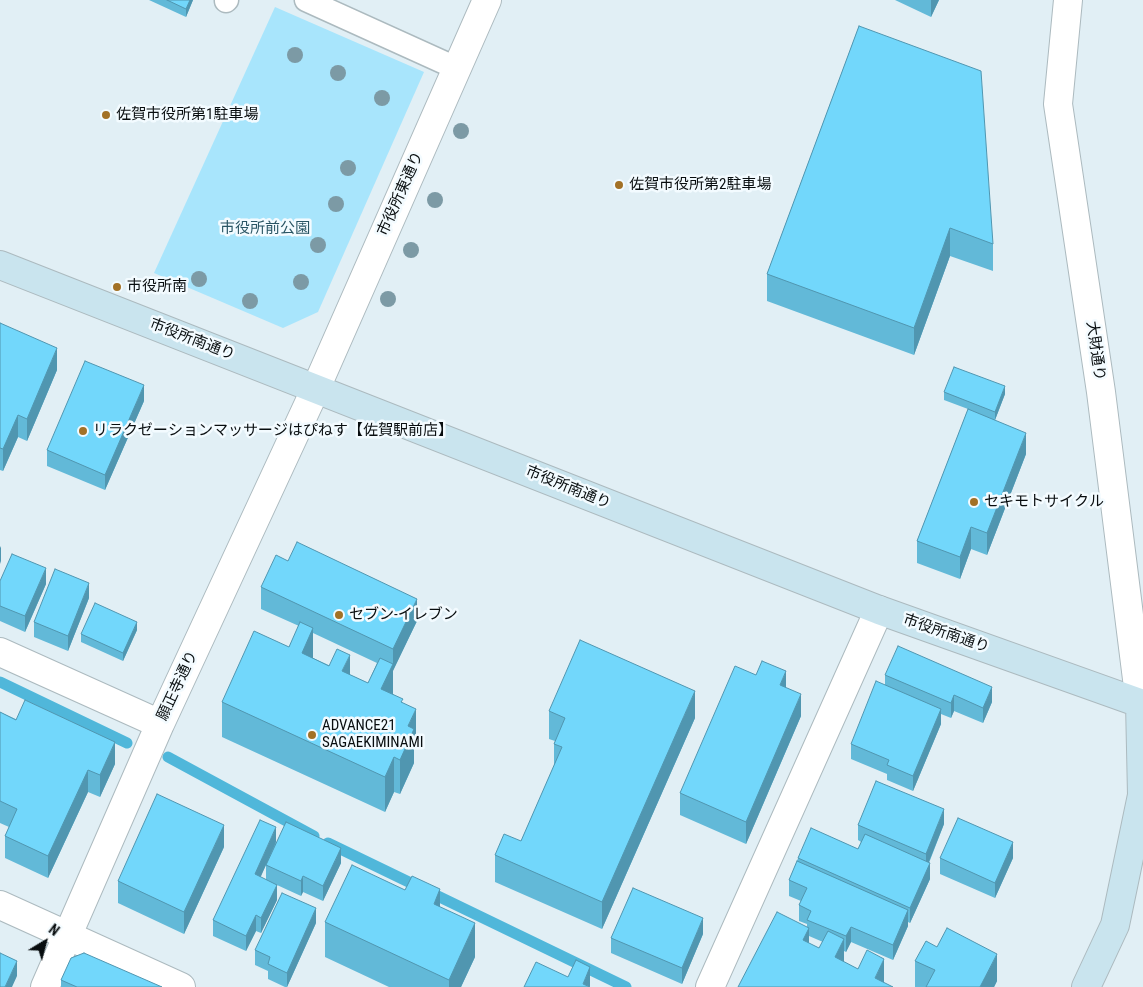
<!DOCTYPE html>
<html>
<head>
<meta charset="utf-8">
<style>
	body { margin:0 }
	#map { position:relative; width:1143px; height:987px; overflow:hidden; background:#e1eff5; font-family:"Roboto Condensed",sans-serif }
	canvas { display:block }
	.north { position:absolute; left:20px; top:917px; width:50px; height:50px; -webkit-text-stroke:4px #f3fbff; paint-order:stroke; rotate:37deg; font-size:14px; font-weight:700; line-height:20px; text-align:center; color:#080d0f }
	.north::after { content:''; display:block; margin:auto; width:18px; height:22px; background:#080d0f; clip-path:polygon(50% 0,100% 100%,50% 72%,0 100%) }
</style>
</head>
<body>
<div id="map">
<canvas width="1143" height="987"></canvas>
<div class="north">N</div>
</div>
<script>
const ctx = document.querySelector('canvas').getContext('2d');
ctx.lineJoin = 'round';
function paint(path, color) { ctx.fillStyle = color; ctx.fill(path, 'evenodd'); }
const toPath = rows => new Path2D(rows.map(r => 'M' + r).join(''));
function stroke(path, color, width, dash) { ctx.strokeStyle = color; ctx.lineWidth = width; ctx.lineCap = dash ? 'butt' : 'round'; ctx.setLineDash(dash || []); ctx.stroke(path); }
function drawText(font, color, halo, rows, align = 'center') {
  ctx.font = font + ' "Roboto Condensed","Noto Sans JP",sans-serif'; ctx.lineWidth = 5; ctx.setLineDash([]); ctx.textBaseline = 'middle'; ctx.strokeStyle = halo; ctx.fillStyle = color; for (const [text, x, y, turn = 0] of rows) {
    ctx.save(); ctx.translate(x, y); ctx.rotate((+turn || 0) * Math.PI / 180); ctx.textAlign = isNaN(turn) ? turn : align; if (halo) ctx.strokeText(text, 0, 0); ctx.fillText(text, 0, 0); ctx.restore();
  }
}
paint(toPath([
	[275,7,424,72,318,312,283,328,154,273]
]), '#a8e5fc');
stroke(toPath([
	[0,682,127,743],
	[168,757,314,836],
	[328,843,626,987]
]), '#50b7da', 11);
const service = toPath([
	[306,0,456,68],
	[226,1,227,0]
]);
const minor = toPath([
	[0,652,160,724],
	[45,987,160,724,316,388,487,0],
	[710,987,879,610]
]);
const tertiary = toPath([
	[1068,0,1058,104,1101,392,1140,703],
	[0,905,181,987]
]);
const secondary = toPath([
	[0,265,879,610,1140,703,1142,795,1115,925,1086,987]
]);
stroke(service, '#acbabf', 25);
stroke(minor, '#acbabf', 30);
stroke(tertiary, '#acbabf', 30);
stroke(secondary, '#acbabf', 30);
stroke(service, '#fff', 22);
stroke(minor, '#fff', 28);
stroke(tertiary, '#fff', 28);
stroke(secondary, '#c9e4ee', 28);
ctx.fillStyle = '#7c9aa5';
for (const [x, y] of [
	[295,55],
	[338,73],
	[382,98],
	[461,131],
	[348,168],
	[435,200],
	[336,204],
	[318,245],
	[411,250],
	[199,279],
	[301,282],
	[388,299],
	[250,301]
]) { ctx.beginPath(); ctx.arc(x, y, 8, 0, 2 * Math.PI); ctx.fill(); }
paint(toPath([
	[149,0,193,0,186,17],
	[895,0,939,0,931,17],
	[859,26,993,244,993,271,950,256,914,355,767,301,767,274],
	[0,323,57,370,27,441,18,437,3,471,0,470],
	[944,392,1005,394,995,420,1026,454,987,555,971,549,960,579,917,563,917,541,968,409,944,400],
	[144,401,105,490,47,466,47,450],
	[0,581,46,584,25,632,0,621],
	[261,587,417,621,393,670,393,694,403,703,416,743,414,747,414,763,400,794,394,792,385,812,222,737,222,702,289,647,299,626,261,609],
	[313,633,377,663,368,683,313,658],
	[89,598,68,651,34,637,34,622],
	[137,630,123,661,81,642,81,634],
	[885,675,992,702,983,723,954,711,951,718,941,714,941,724,913,791,887,780,887,774,851,759,851,744,885,685],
	[786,688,801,716,746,844,680,815,680,793],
	[549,711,695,718,602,929,495,882,495,855,521,841,554,766,554,744,555,741,549,739],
	[0,712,115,764,100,797,88,792,48,878,5,858,5,836,9,827,0,823],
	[944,824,929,863,930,879,910,923,908,922,908,926,893,960,851,942,846,952,844,951,844,962,884,982,738,987,807,927,807,924,799,921,799,905,801,901,789,896,789,880,797,861,798,858,858,849,861,842,858,840,858,825],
	[809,936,823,942,819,948,809,944],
	[276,842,341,863,323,901,303,892,301,896,277,885,277,900,261,933,256,931,246,951,213,936,213,920],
	[266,865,266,880,260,877],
	[224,847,184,934,118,903,118,881],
	[940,858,1013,858,995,898,940,874],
	[440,907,475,957,461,987,389,987,325,957,325,922],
	[316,923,287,987,285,987,268,979,268,971,255,965,255,950],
	[703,934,682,984,611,953,611,938],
	[915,961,997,981,994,987,915,987],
	[61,980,162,987,61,987]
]), '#62b9d8');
paint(toPath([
	[190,0,193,0,186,17,186,9],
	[931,0,939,0,931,17],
	[950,228,950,256,914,355,914,328],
	[57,348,57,370,27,441,27,419],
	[144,385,144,401,105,490,105,475],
	[1005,386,1005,394,995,420,995,412],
	[18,415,18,437,3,471,3,449],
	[1026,433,1026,454,987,555,987,533],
	[971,527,971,549,960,579,960,557],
	[1,546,1,561,0,564,0,548],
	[46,568,46,584,25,632,25,616],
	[89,583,89,598,68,651,68,636],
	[417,599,417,621,393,671,393,649],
	[137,622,137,630,123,661,123,653],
	[313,628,313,663,302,653],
	[350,655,350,689,342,671],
	[393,664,393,699,381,689],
	[786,671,786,693,780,685],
	[992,687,992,702,983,723,983,708],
	[695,691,695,718,602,929,602,902],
	[801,694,801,716,746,844,746,822],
	[954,695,954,711,951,718,951,703],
	[416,709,416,743,414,747,414,763,400,794,400,760,408,726],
	[941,709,941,724,913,791,913,776],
	[115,742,115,764,100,797,100,775],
	[394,757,394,792,385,812,385,777],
	[88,770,88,792,48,878,48,856],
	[944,809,944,824,926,869,926,854],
	[224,825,224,847,184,934,184,912],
	[276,827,276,842,255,890,255,874],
	[1013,842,1013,858,995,898,995,883],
	[341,848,341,863,323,901,323,886],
	[930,863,930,879,910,923,910,908],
	[303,876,303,892,301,896,301,881],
	[277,885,277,900,261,933,261,918],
	[440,889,440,924,434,904],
	[316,908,316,923,287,987,287,973],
	[908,910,908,926,893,960,893,945],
	[256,915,256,931,246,951,246,936],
	[703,918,703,934,682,984,682,968],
	[475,923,475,957,461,987,449,987,449,980],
	[851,927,851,942,846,952,846,936],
	[809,928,809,956,803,940],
	[844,939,844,967,835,957],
	[997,954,997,981,994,987,980,987],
	[884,959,884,987,875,978],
	[17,961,17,976,12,987,5,987],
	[590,967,590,987,583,984]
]), '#5096b0');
const building = toPath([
	[167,0,190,0,186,9,167,0],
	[859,26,981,71,993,244,950,228,914,328,767,274,859,26],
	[0,323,57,348,27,419,18,415,3,449,0,448,0,323],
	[85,361,144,385,105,475,47,450,85,361],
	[954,367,1005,386,995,412,944,392,954,367],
	[968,409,1026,433,987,533,971,527,960,557,917,541,968,409],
	[297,542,417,599,393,649,261,587,276,555,288,561,297,542],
	[12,554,46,568,25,616,0,606,0,581,12,554],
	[55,569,89,583,68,636,34,622,55,569],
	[95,603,137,622,123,653,81,634,95,603],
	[300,622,313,628,302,653,329,666,337,649,350,655,342,671,368,683,380,658,393,664,381,689,403,699,401,702,416,709,408,726,414,729,400,760,394,757,385,777,222,702,254,631,289,647,300,622],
	[580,640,695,691,602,902,495,855,504,834,521,841,562,747,554,744,565,718,549,711,580,640],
	[898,646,992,687,983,708,954,695,951,703,885,675,898,646],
	[762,661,786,671,780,685,801,694,746,822,680,793,735,666,756,675,762,661],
	[876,681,941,709,913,776,887,765,889,760,851,744,876,681],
	[25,700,115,742,100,775,88,770,48,856,5,836,17,809,0,801,0,712,16,720,25,700],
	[876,781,944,809,926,854,858,825,876,781],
	[157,794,224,825,184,912,118,881,157,794],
	[958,818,1013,842,995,883,940,858,958,818],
	[260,820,276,827,255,874,277,885,261,918,256,915,246,936,213,920,260,820],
	[286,822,341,848,323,886,303,876,301,881,266,865,286,822],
	[811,828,858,849,865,834,930,863,910,908,798,858,811,828],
	[797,861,908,910,893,945,851,927,846,936,807,920,811,911,799,905,807,888,789,880,797,861],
	[352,865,405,890,412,876,440,889,434,904,475,923,449,980,325,922,352,865],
	[633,888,703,918,682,968,611,938,633,888],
	[282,893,316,908,287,973,268,964,270,957,255,950,282,893],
	[777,912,809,928,803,940,819,948,828,931,844,939,835,957,858,969,867,950,884,959,875,978,893,987,738,987,777,912],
	[947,928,997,954,980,987,926,987,935,970,915,961,926,941,937,947,947,928],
	[0,953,17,961,5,987,0,987,0,953],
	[84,953,162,987,77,987,61,980,71,958,84,953],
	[576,960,590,967,583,984,590,987,524,987,536,962,568,977,576,960]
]);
paint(building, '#72d7fb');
stroke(building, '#5096b0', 1);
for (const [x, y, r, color] of [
	[106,115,5,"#a27126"],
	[619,185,5,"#a27126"],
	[117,287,5,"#a27126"],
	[83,431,5,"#a27126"],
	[974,502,5,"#a27126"],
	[339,615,5,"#a27126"],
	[312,735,5,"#a27126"]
]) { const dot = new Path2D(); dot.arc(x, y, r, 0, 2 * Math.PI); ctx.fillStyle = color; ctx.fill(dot); stroke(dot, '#f3fbff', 2); }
drawText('15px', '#080d0f', '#f3fbff', [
	["佐賀市役所第1駐車場",116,115],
	["佐賀市役所第2駐車場",629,185],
	["市役所南",127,287],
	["リラクゼーションマッサージはぴねす【佐賀駅前店】",93,431],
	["セキモトサイクル",984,502],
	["セブン-イレブン",349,615],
	["ADVANCE21",322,726],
	["SAGAEKIMINAMI",322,743]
], 'left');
drawText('15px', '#080d0f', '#f3fbff', [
	["市役所東通り",401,194,-66],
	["市役所南通り",192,340,21],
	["大財通り",1095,351,82],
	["市役所南通り",568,488,22],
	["市役所南通り",946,634,19],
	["願正寺通り",178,686,-65]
]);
drawText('15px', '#295564', '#f3fbff', [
	["市役所前公園",265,229]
]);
</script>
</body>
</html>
